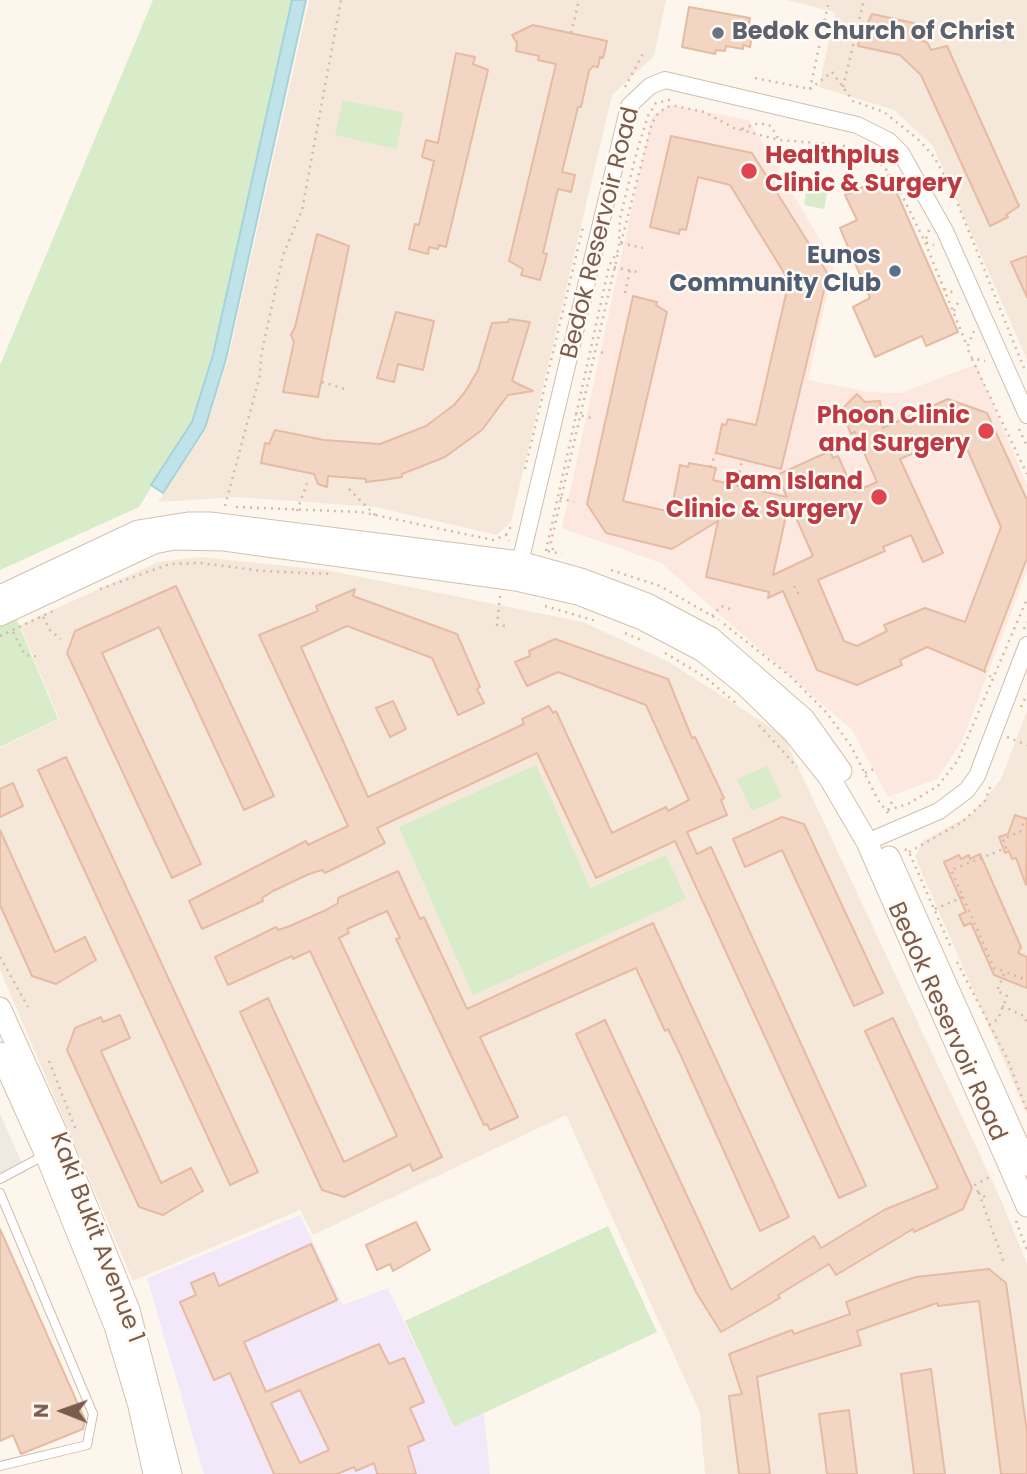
<!DOCTYPE html>
<html>
<head>
<meta charset="utf-8">
<style>
	body { margin:0 }
	#map { position:relative; width:1027px; height:1474px; overflow:hidden; background:#fdf6ec; font-family:Poppins,sans-serif }
	canvas { display:block }
	.north { position:absolute; left:28px; top:1376px; width:70px; height:70px; -webkit-text-stroke:5px #fffaf3; paint-order:stroke; rotate:271deg; font-size:19px; font-weight:700; line-height:28px; text-align:center; color:#7a5c4d }
	.north::after { content:''; display:block; margin:auto; width:24px; height:32px; background:#7a5c4d; clip-path:polygon(50% 0,100% 100%,50% 72%,0 100%) }
</style>
</head>
<body>
<div id="map">
<canvas width="1027" height="1474"></canvas>
<div class="north">N</div>
</div>
<script>
const ctx = document.querySelector('canvas').getContext('2d');
ctx.lineJoin = 'round';
function paint(path, color) { ctx.fillStyle = color; ctx.fill(path, 'evenodd'); }
const toPath = rows => new Path2D(rows.map(r => 'M' + r).join(''));
function stroke(path, color, width, dash) { ctx.strokeStyle = color; ctx.lineWidth = width; ctx.lineCap = dash ? 'butt' : 'round'; ctx.setLineDash(dash || []); ctx.stroke(path); }
function drawText(font, color, halo, rows, align = 'center') {
  ctx.font = font + ' Poppins,sans-serif'; ctx.lineWidth = 5; ctx.setLineDash([]); ctx.textBaseline = 'middle'; ctx.strokeStyle = halo; ctx.fillStyle = color; for (const [text, x, y, turn = 0] of rows) {
    ctx.save(); ctx.translate(x, y); ctx.rotate((+turn || 0) * Math.PI / 180); ctx.textAlign = isNaN(turn) ? turn : align; if (halo) ctx.strokeText(text, 0, 0); ctx.fillText(text, 0, 0); ctx.restore();
  }
}
paint(toPath([
	[309,0,666,0,654,56,612,95,511,522,497,535,375,507,237,497,158,502,206,429,228,359],
	[787,0,1027,0,1027,360,933,146,894,110,819,87,835,12],
	[200,557,326,570,583,622,669,662,783,735,1002,1202,1027,1264,1027,1474,705,1474,700,1413,566,1115,313,1235,300,1210,133,1281,0,970,0,748,59,719,20,625,158,562],
	[1027,711,1027,1114,915,857,923,841,972,814,1001,779]
]), '#f5e8da');
paint(toPath([
	[671,105,749,120,834,263,808,380,869,392,901,393,976,364,1027,485,1027,571,962,741,937,779,888,797,852,730,661,563,562,528,652,116]
]), '#fde8e0');
paint(toPath([
	[0,1114,26,1172,0,1184]
]), '#efe9e4');
paint(toPath([
	[300,1215,343,1305,388,1288,454,1427,484,1413,490,1474,204,1474,147,1278]
]), '#f3e8fa');
paint(toPath([
	[153,0,292,0,213,355,192,422,139,507,0,570,0,365],
	[343,100,404,113,396,149,335,135],
	[809,176,830,179,824,209,804,205],
	[15,615,58,719,0,747,0,622],
	[536,765,590,888,666,855,686,899,473,995,399,827],
	[767,766,782,797,752,811,737,779],
	[608,1226,657,1332,454,1427,405,1321]
]), '#d8ecc9');
const water = toPath([
	[292,0,306,0,226,359,205,428,163,493,151,485,192,422,213,355,292,0]
]);
paint(water, '#bfe3e8');
stroke(water, '#a5d3da', 2);
const building = toPath([
	[689,7,750,18,748,29,753,30,750,47,743,45,743,49,726,46,725,51,716,50,715,54,682,47,689,7],
	[872,14,918,24,920,40,927,42,931,50,947,46,1019,206,1006,215,1008,217,990,226,921,75,900,55,858,46,862,28,865,29,872,14],
	[533,25,607,41,603,58,600,57,598,67,593,66,589,71,581,107,578,107,562,172,575,175,571,192,558,189,543,253,547,254,540,280,521,275,523,269,509,261,556,64,538,60,539,56,516,51,517,43,512,35,533,25],
	[456,53,475,57,473,64,488,70,446,247,439,245,438,249,429,247,428,254,409,249,415,224,419,225,434,161,422,157,426,140,438,143,456,53],
	[671,136,752,153,828,274,781,469,716,453,722,424,726,425,728,419,756,425,789,281,730,185,698,177,686,230,680,229,679,234,650,227,671,136],
	[889,175,958,332,926,346,922,336,875,357,853,307,870,298,840,228,857,220,845,195,889,175],
	[317,234,349,246,318,397,283,392,294,342,291,335,295,327,317,234],
	[1027,256,1027,297,1011,262,1027,256],
	[633,296,657,302,656,305,667,312,623,501,671,512,680,465,688,467,689,463,716,468,713,480,787,497,777,475,830,451,833,458,838,456,854,492,877,482,855,432,851,434,846,422,854,418,844,407,857,394,865,402,880,401,883,428,948,399,987,413,1027,500,1027,558,984,671,927,647,900,660,902,665,857,685,817,670,783,591,768,598,769,592,706,577,718,521,672,549,606,533,587,504,633,296],
	[951,437,964,442,1001,527,965,622,925,608,884,625,887,631,857,646,844,641,818,580,885,551,883,547,911,535,923,562,943,553,900,459,951,437],
	[789,502,813,556,773,575,789,502],
	[396,312,434,321,423,370,398,364,394,382,377,378,396,312],
	[509,319,530,322,512,381,533,391,508,395,482,430,445,457,402,474,402,477,383,480,366,482,366,479,328,476,327,487,318,484,314,474,261,463,265,443,269,444,275,430,324,440,380,444,426,426,454,405,465,392,478,370,492,323,508,322,509,319],
	[176,586,274,796,244,810,159,627,102,653,201,864,172,878,67,653,75,631,176,586],
	[355,589,353,596,457,634,480,687,477,689,484,703,458,715,432,658,347,626,301,647,368,797,524,724,522,719,549,706,553,713,556,711,612,833,666,807,668,811,689,800,646,705,558,672,527,686,515,662,530,656,529,651,555,639,668,679,692,738,695,737,724,798,721,800,727,815,687,832,697,854,711,847,866,1186,839,1198,675,841,596,878,537,753,377,828,385,843,366,853,325,873,322,870,309,874,273,891,262,898,263,901,202,929,189,901,306,841,308,845,348,826,259,635,318,611,316,606,355,589],
	[393,701,406,729,390,737,376,708,393,701],
	[66,757,258,1172,230,1185,38,770,66,757],
	[13,783,23,806,0,817,0,789,13,783],
	[1015,815,1027,819,1026,885,1016,858,1012,859,1009,851,1005,853,999,837,1008,834,1015,815],
	[782,817,804,824,883,993,854,1006,782,850,745,867,733,839,782,817],
	[0,830,55,952,85,937,96,960,56,984,32,976,0,905,0,830],
	[980,854,1021,947,1018,953,1027,957,1027,988,994,975,971,923,964,926,959,915,966,912,944,862,959,855,961,859,969,855,970,859,980,854],
	[398,871,420,919,424,917,467,1009,653,923,789,1217,760,1231,681,1056,668,1029,665,1031,636,968,480,1037,518,1117,490,1130,487,1124,484,1125,396,939,400,938,387,911,347,929,349,933,339,938,442,1157,413,1171,410,1164,344,1197,322,1190,240,1012,268,998,344,1162,397,1136,310,951,293,959,292,956,228,985,215,957,276,927,278,930,290,926,326,910,338,903,338,898,398,871],
	[120,1015,130,1038,101,1051,161,1183,191,1168,203,1191,163,1215,139,1207,67,1050,75,1028,101,1017,103,1022,120,1015],
	[893,1018,972,1188,963,1209,914,1232,913,1229,836,1275,829,1264,778,1295,780,1298,721,1332,696,1292,576,1034,605,1020,731,1290,814,1236,821,1248,884,1210,938,1188,865,1031,893,1018],
	[416,1222,430,1250,393,1271,390,1264,377,1270,366,1245,416,1222],
	[0,1229,85,1420,83,1429,21,1454,13,1435,0,1441,0,1229],
	[311,1244,337,1300,244,1342,266,1392,379,1344,389,1364,404,1358,424,1402,410,1408,424,1440,408,1447,416,1474,377,1474,374,1463,356,1471,354,1467,337,1474,274,1474,230,1373,214,1380,180,1302,196,1295,191,1283,214,1273,219,1286,311,1244],
	[300,1390,329,1450,300,1463,271,1403,300,1390],
	[989,1269,1006,1283,1027,1431,1027,1474,1001,1474,979,1301,938,1306,937,1303,857,1331,861,1345,757,1377,770,1474,739,1474,729,1396,742,1394,729,1354,792,1330,794,1334,850,1314,846,1302,897,1283,916,1277,989,1269],
	[931,1369,945,1474,914,1474,901,1374,931,1369],
	[849,1410,857,1474,827,1474,819,1414,849,1410]
]);
paint(building, '#f3d5c3');
stroke(building, '#e6bba3', 2);
const lane = toPath([
	[0,1179,43,1156],
	[0,1193,93,1414,87,1445,0,1466]
]);
const street = toPath([
	[518,571,629,106,650,86,665,80,857,125,889,141,901,153,945,231,1027,415],
	[867,842,939,811,967,790,977,776,1027,645]
]);
const secondary = toPath([
	[0,596,138,531,188,523,210,523,520,562,581,579,647,604,711,638,804,719,841,771],
	[0,615,154,543,174,539,224,540,516,580,578,594,642,619,703,651,745,685,793,732,829,777,867,842,1027,1206],
	[889,857,1027,1165],
	[0,1008,62,1145,129,1310,171,1474],
	[0,1053,46,1155,115,1326,139,1406,154,1474]
]);
stroke(lane, '#d1beb0', 10);
stroke(street, '#d1beb0', 18);
stroke(secondary, '#d6c0b0', 23);
stroke(toPath([
	[571,33,579,0],
	[755,78,810,89,832,72,853,101,884,112,920,141,934,157,951,187,1024,368],
	[625,87,643,54],
	[843,87,864,0],
	[810,89,829,0],
	[742,129,759,123,771,126,779,140],
	[929,230,925,242,934,245],
	[621,243,652,123,657,115,666,107,676,106,704,112,734,128,779,140,842,145,870,157,885,168,895,181,925,242,967,346],
	[621,243,643,248],
	[614,267,637,272],
	[944,289,957,294],
	[625,293,630,270],
	[954,311,960,298],
	[974,331,967,348,972,358,985,361],
	[594,351,604,353],
	[972,359,1027,474],
	[322,382,348,390],
	[575,414,591,418],
	[1019,429,1027,446],
	[710,467,716,453],
	[525,469,583,227],
	[737,486,742,459],
	[349,489,375,515],
	[560,498,574,502],
	[225,506,260,375,261,356,283,255,302,210,341,0],
	[236,507,361,512,493,540,506,535,509,541],
	[297,511,307,483],
	[506,535,513,523],
	[553,550,551,542,618,253],
	[546,551,609,266,619,249,620,218,637,151,648,116,656,103,674,99],
	[548,551,562,554],
	[611,570,660,586,719,620],
	[794,586,799,595],
	[100,589,170,564,200,563,263,571,330,574],
	[500,596,497,625,506,626],
	[545,606,596,621],
	[712,616,721,606,730,609],
	[43,617,50,630,61,639],
	[724,624,790,676,826,712,851,746,878,800,891,817],
	[1024,629,1027,622],
	[13,632,25,655,41,657],
	[625,633,641,640],
	[0,636,53,611],
	[665,653,705,677,737,704],
	[984,671,992,678],
	[1021,707,1027,694],
	[759,725,797,767],
	[1007,737,1027,745],
	[865,773,876,768],
	[888,810,908,804,938,786,958,760,1027,599],
	[888,810,894,797],
	[905,849,909,852,952,950],
	[909,852,962,822,985,801,991,785],
	[963,897,994,968,1004,971],
	[935,909,963,897,951,870,1006,848,1003,839,1020,832,1027,815],
	[0,957,28,1007],
	[957,962,1008,1060,1027,1111],
	[1002,1006,1024,1016,1027,1023],
	[989,1025,998,1019,1007,996,997,991,1005,972,1027,980],
	[49,1061,76,1130],
	[978,1192,975,1185,993,1175],
	[985,1197,979,1193,1004,1263],
	[1016,1221,1027,1250]
]), '#d9b8a5', 2.5, [2, 5]);
stroke(lane, '#fff', 8);
stroke(street, '#fff', 16);
stroke(secondary, '#fff', 21);
for (const [x, y, r, color] of [
	[718,33,7,"#6b7280"],
	[749,171,9,"#e0444e"],
	[895,271,7,"#5c6f8a"],
	[986,431,9,"#e0444e"],
	[879,497,9,"#e0444e"]
]) { const dot = new Path2D(); dot.arc(x, y, r, 0, 2 * Math.PI); ctx.fillStyle = color; ctx.fill(dot); stroke(dot, '#fffaf3', 2.5); }
drawText('bold 24px', '#5b616d', '#fffaf3', [
	["Bedok Church of Christ",732,33]
], 'left');
drawText('bold 24px', '#be3a42', '#fffaf3', [
	["Healthplus",765,157,"left"],
	["Clinic & Surgery",765,185,"left"],
	["Phoon Clinic",970,417],
	["and Surgery",970,445],
	["Pam Island",863,483],
	["Clinic & Surgery",863,511]
], 'right');
drawText('24px', '#7a5c4d', '#fffaf3', [
	["Bedok Reservoir Road",601,233,-76],
	["Bedok Reservoir Road",946,1022,66],
	["Kaki Bukit Avenue 1",96,1238,69]
]);
drawText('bold 24px', '#4e5e75', '#fffaf3', [
	["Eunos",881,257],
	["Community Club",881,285]
], 'right');
</script>
</body>
</html>
